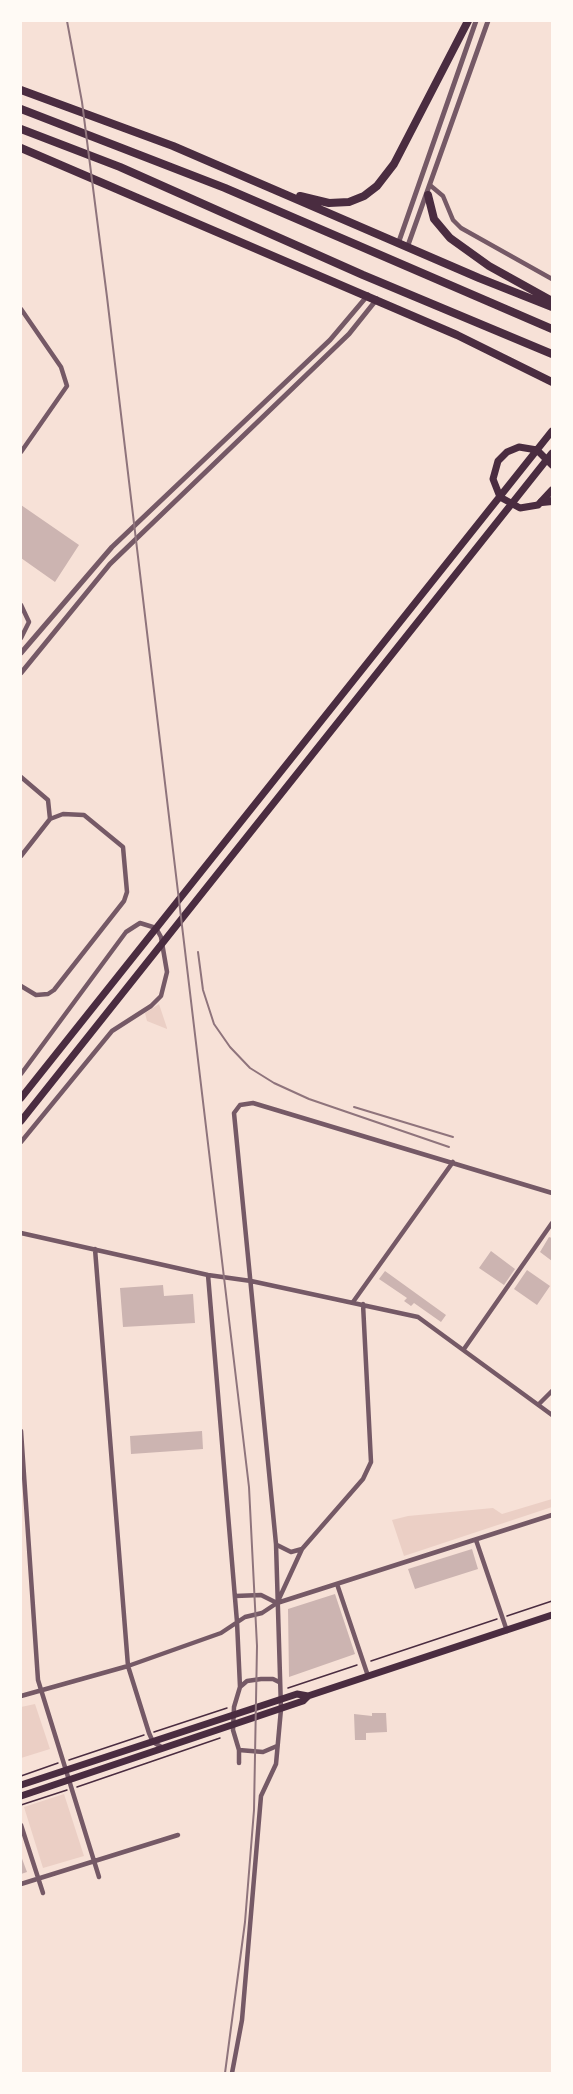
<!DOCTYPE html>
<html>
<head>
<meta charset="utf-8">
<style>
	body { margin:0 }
	#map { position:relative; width:573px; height:2094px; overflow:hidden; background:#f7e1d7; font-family:Inter,sans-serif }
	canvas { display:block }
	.frame { position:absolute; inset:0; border:22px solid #fffaf5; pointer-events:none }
</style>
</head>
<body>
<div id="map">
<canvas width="573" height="2094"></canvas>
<div class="frame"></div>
</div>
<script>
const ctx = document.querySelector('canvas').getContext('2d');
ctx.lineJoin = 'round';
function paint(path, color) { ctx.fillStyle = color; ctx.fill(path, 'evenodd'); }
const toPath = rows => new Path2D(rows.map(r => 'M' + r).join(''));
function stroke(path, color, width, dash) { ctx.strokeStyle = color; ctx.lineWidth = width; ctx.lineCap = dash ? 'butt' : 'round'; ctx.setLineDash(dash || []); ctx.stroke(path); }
paint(toPath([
	[159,1004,167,1028,167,1029,147,1021,145,1013],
	[552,1499,552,1507,404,1556,392,1520,408,1516,493,1508,502,1514],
	[35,1704,50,1749,21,1758,21,1707],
	[64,1794,84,1856,43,1868,24,1807]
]), '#ebcfc5');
paint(toPath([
	[21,505,79,545,55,582,21,558],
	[549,1237,552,1238,552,1261,540,1252],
	[491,1251,515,1269,504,1285,479,1268],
	[527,1270,550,1286,537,1305,514,1289],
	[385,1271,446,1315,441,1322,414,1303,411,1306,404,1301,407,1298,379,1279],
	[163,1285,164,1296,193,1294,195,1323,123,1327,120,1288],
	[202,1431,203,1449,131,1454,130,1436],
	[472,1549,478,1569,415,1589,408,1569],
	[335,1594,355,1654,289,1677,288,1609],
	[372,1713,386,1713,387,1732,366,1733,366,1740,355,1740,354,1714,372,1716],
	[21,1856,27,1872,21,1874]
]), '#ccb4b1');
stroke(toPath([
	[507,1616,552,1601],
	[371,1661,497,1619],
	[288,1688,357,1665],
	[154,1732,227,1708],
	[69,1760,144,1735],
	[21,1776,58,1763],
	[77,1787,220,1738],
	[21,1805,67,1790]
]), '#4a2c40', 1.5);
stroke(toPath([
	[431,186,443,196,453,220,461,228,552,279],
	[21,309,61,367,67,386,21,452],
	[21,605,29,622,21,638],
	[21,777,48,800,50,819],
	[21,856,50,819,63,814,84,815,123,847,127,892,124,901,54,990,48,994,36,995,21,986],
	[21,1074,126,932,140,923,156,928,161,937,167,972,161,996,151,1006,112,1031,21,1142],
	[21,1233,208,1275,251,1281,418,1317,552,1415],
	[95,1249,128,1666,149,1733,153,1742,163,1748],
	[208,1275,237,1622,240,1687,234,1707,233,1730,239,1750,239,1763],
	[353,1302,453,1162],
	[464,1349,552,1223],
	[539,1404,552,1391],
	[21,1431,38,1680,99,1877],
	[476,1540,507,1631],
	[277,1545,291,1552,302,1549],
	[337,1584,368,1676],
	[235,1596,261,1595,277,1603],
	[278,1601,302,1549,363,1479,371,1462,363,1304],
	[240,1687,247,1681,261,1679,273,1679,279,1682],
	[21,1696,128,1666,221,1633,245,1617,262,1613,277,1603,552,1515],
	[239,1750,263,1752,277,1746],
	[21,1825,43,1893],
	[21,1884,178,1835],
	[232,2073,242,2020,261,1796,276,1764,281,1709,276,1544,234,1113,240,1105,253,1103,552,1193]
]), '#755966', 4.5);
stroke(toPath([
	[398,244,476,21],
	[407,248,488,21],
	[21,653,112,547,330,340,368,295],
	[21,673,110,564,349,334,377,299]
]), '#755966', 5);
stroke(toPath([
	[21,1785,297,1694,308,1696],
	[21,1796,303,1701,308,1696,552,1615]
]), '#4a2c40', 7);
stroke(toPath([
	[552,465,537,450,519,447,507,452,498,461,493,479,500,497,520,508,538,505,552,490],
	[21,1098,552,431],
	[21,1121,552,453]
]), '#4a2c40', 7);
stroke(toPath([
	[21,90,173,146,479,278,552,307],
	[21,109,225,188,552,329],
	[21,129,120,167,363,275,552,354],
	[21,148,457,335,552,382],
	[428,195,434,219,450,238,489,266,552,301],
	[300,196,329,203,349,202,364,196,377,186,394,164,468,21],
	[542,502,552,501]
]), '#4a2c40', 8);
stroke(toPath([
	[67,21,82,102,107,297,249,1487,257,1646,254,1810,245,1922,225,2073],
	[198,952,203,990,214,1024,230,1047,250,1068,274,1083,309,1099,449,1147],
	[354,1107,453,1137]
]), '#8f747c', 2);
</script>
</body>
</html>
